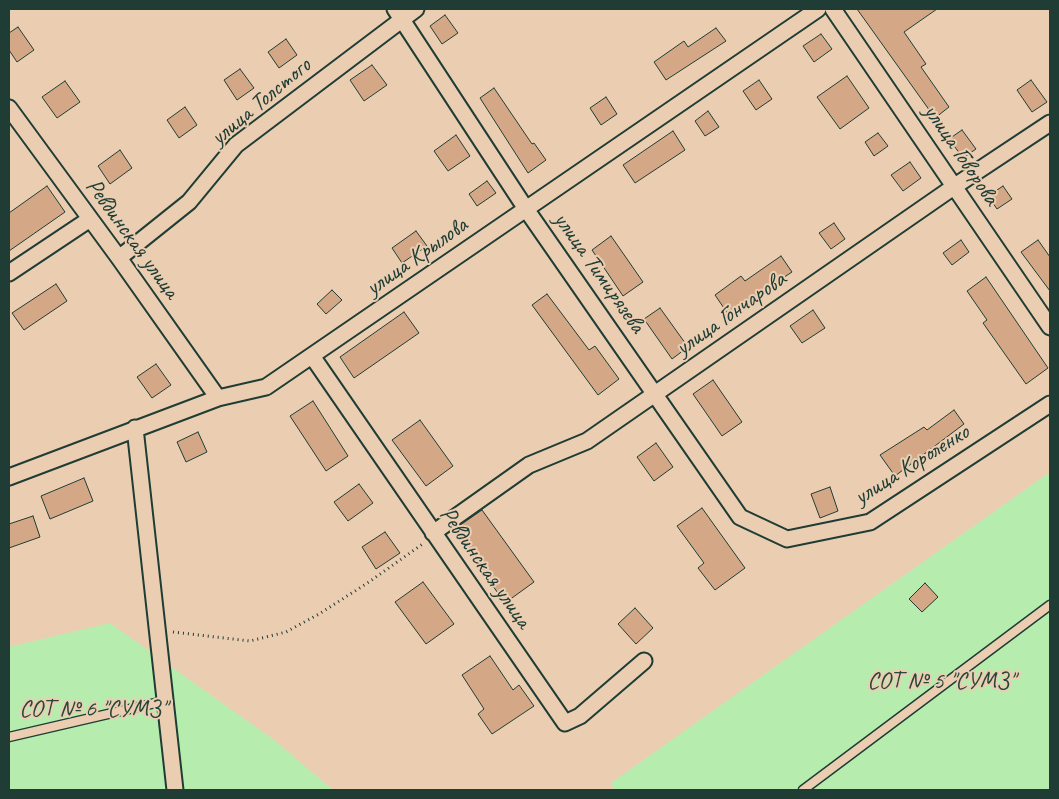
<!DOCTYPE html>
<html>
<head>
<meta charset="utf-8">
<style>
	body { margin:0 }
	#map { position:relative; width:1059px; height:799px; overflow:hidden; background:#ebceb2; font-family:Caveat,sans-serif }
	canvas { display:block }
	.frame { position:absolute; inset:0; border:10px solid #1f3d34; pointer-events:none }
</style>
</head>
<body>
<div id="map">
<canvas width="1059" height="799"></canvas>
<div class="frame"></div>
</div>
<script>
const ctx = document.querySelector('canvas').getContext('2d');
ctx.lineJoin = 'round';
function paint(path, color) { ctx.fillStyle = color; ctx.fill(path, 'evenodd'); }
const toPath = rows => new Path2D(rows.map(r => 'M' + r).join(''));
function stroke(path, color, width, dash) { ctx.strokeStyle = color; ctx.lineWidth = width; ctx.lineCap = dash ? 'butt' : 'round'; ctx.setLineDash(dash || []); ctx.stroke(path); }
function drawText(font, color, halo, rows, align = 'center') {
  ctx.font = font + ' Caveat,sans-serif'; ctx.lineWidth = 4; ctx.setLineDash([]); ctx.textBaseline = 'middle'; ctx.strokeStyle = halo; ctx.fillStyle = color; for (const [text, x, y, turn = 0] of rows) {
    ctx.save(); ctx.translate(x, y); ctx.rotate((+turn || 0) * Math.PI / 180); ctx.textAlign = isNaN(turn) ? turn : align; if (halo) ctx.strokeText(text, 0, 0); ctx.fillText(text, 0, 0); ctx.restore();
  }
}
paint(toPath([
	[1050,472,1050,790,614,790,611,783],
	[110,623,274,740,333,790,9,790,9,647]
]), '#b6edaf');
const building = toPath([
	[857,9,937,9,904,32,926,64,921,67,949,107,935,118,857,9],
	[445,15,458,33,442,44,430,26,445,15],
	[18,27,34,50,17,62,9,50,9,33,18,27],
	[716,28,726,41,666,80,654,62,684,41,688,47,716,28],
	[821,34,832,49,814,62,803,46,821,34],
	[286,39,297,55,279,68,268,52,286,39],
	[372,65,387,85,364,101,350,80,372,65],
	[240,69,254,88,237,100,224,80,240,69],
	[847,76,869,108,840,129,817,97,847,76],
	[759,80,772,99,756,110,743,91,759,80],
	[1031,80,1047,102,1032,112,1017,90,1031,80],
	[65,81,80,102,57,118,42,97,65,81],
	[494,88,532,144,534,143,546,160,528,173,480,98,494,88],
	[606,97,617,114,601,125,590,108,606,97],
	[185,107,197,125,179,138,167,120,185,107],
	[708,111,719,127,705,136,695,121,708,111],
	[962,130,976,149,963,158,949,139,962,130],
	[673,131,685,150,635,183,623,165,673,131],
	[878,133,888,146,874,156,865,142,878,133],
	[456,135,470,156,448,171,434,151,456,135],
	[120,150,132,168,110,184,98,166,120,150],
	[910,162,921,178,903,191,891,175,910,162],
	[487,181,496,193,477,206,469,194,487,181],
	[47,186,65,212,9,251,9,213,47,186],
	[1003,186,1012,199,997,209,988,196,1003,186],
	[834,223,845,239,831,249,819,233,834,223],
	[416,231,427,246,402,263,392,248,416,231],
	[611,236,643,282,623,296,592,250,611,236],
	[961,240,969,252,952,265,943,253,961,240],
	[1038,240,1050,257,1050,291,1021,252,1038,240],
	[781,256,792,272,728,314,715,295,741,276,745,281,781,256],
	[986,277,1048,368,1026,384,983,323,987,320,967,291,986,277],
	[56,284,67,301,24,330,12,313,56,284],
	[332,290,342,300,326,314,317,304,332,290],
	[547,294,589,350,595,346,619,379,598,395,532,305,547,294],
	[660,308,688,347,672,359,644,319,660,308],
	[813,310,825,328,802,343,790,326,813,310],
	[404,312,419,333,354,378,340,357,404,312],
	[156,364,171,385,152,398,137,377,156,364],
	[713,380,742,422,722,436,693,394,713,380],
	[313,401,348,456,326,471,290,416,313,401],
	[954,410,964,424,895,476,880,455,924,427,927,430,954,410],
	[420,420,453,466,426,486,392,440,420,420],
	[198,432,207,452,186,462,177,442,198,432],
	[656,443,673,467,654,481,637,457,656,443],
	[84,478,93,501,50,519,41,496,84,478],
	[359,484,373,503,348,521,334,502,359,484],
	[830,487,838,511,820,518,811,494,830,487],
	[702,508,745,568,715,590,698,568,704,563,677,526,702,508],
	[482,510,534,582,505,603,453,530,482,510],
	[33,516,40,537,9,548,9,524,33,516],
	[385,532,400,553,376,569,362,547,385,532],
	[423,582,454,624,426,644,395,602,423,582],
	[925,583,938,597,922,612,909,599,925,583],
	[635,608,653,628,636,644,618,624,635,608],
	[490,656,513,690,519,685,534,706,492,734,478,714,484,709,462,675,490,656]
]);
paint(building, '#d4a886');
stroke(building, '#1f3d34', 1);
const service = toPath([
	[9,737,164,701],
	[803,790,1050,605]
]);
const minor = toPath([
	[395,9,526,209,740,517,787,539,870,522,1050,404],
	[833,9,1050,327],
	[9,108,119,258,218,398],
	[119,258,189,202,236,145,416,9],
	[9,273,90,219],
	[312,356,565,723,580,716,644,661],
	[135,428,175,790],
	[9,477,218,398,266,387,818,9],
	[433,533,529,465,587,441,955,186,1050,123]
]);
stroke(service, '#1f3d34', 11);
stroke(minor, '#1f3d34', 19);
stroke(toPath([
	[173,632,250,641,286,632,319,614,369,582,424,543]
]), '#1f3d34', 3, [1, 4]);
stroke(service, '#ebceb2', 8);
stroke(minor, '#ebceb2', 15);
drawText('24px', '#1f3d34', '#ebceb2', [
	["улица Толстого",261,102,-40],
	["улица Говорова",961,155,56],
	["Ревдинская улица",132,239,54],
	["улица Крылова",417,257,-35],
	["улица Тимирязева",599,273,55],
	["улица Гончарова",731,314,-35],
	["улица Короленко",912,465,-32],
	["Ревдинская улица",485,568,55]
]);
drawText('24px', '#27463a', '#ebceb2', [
	["СОТ № 5 \"СУМЗ\"",941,682],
	["СОТ № 6 \"СУМЗ\"",93,710]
]);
</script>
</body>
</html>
